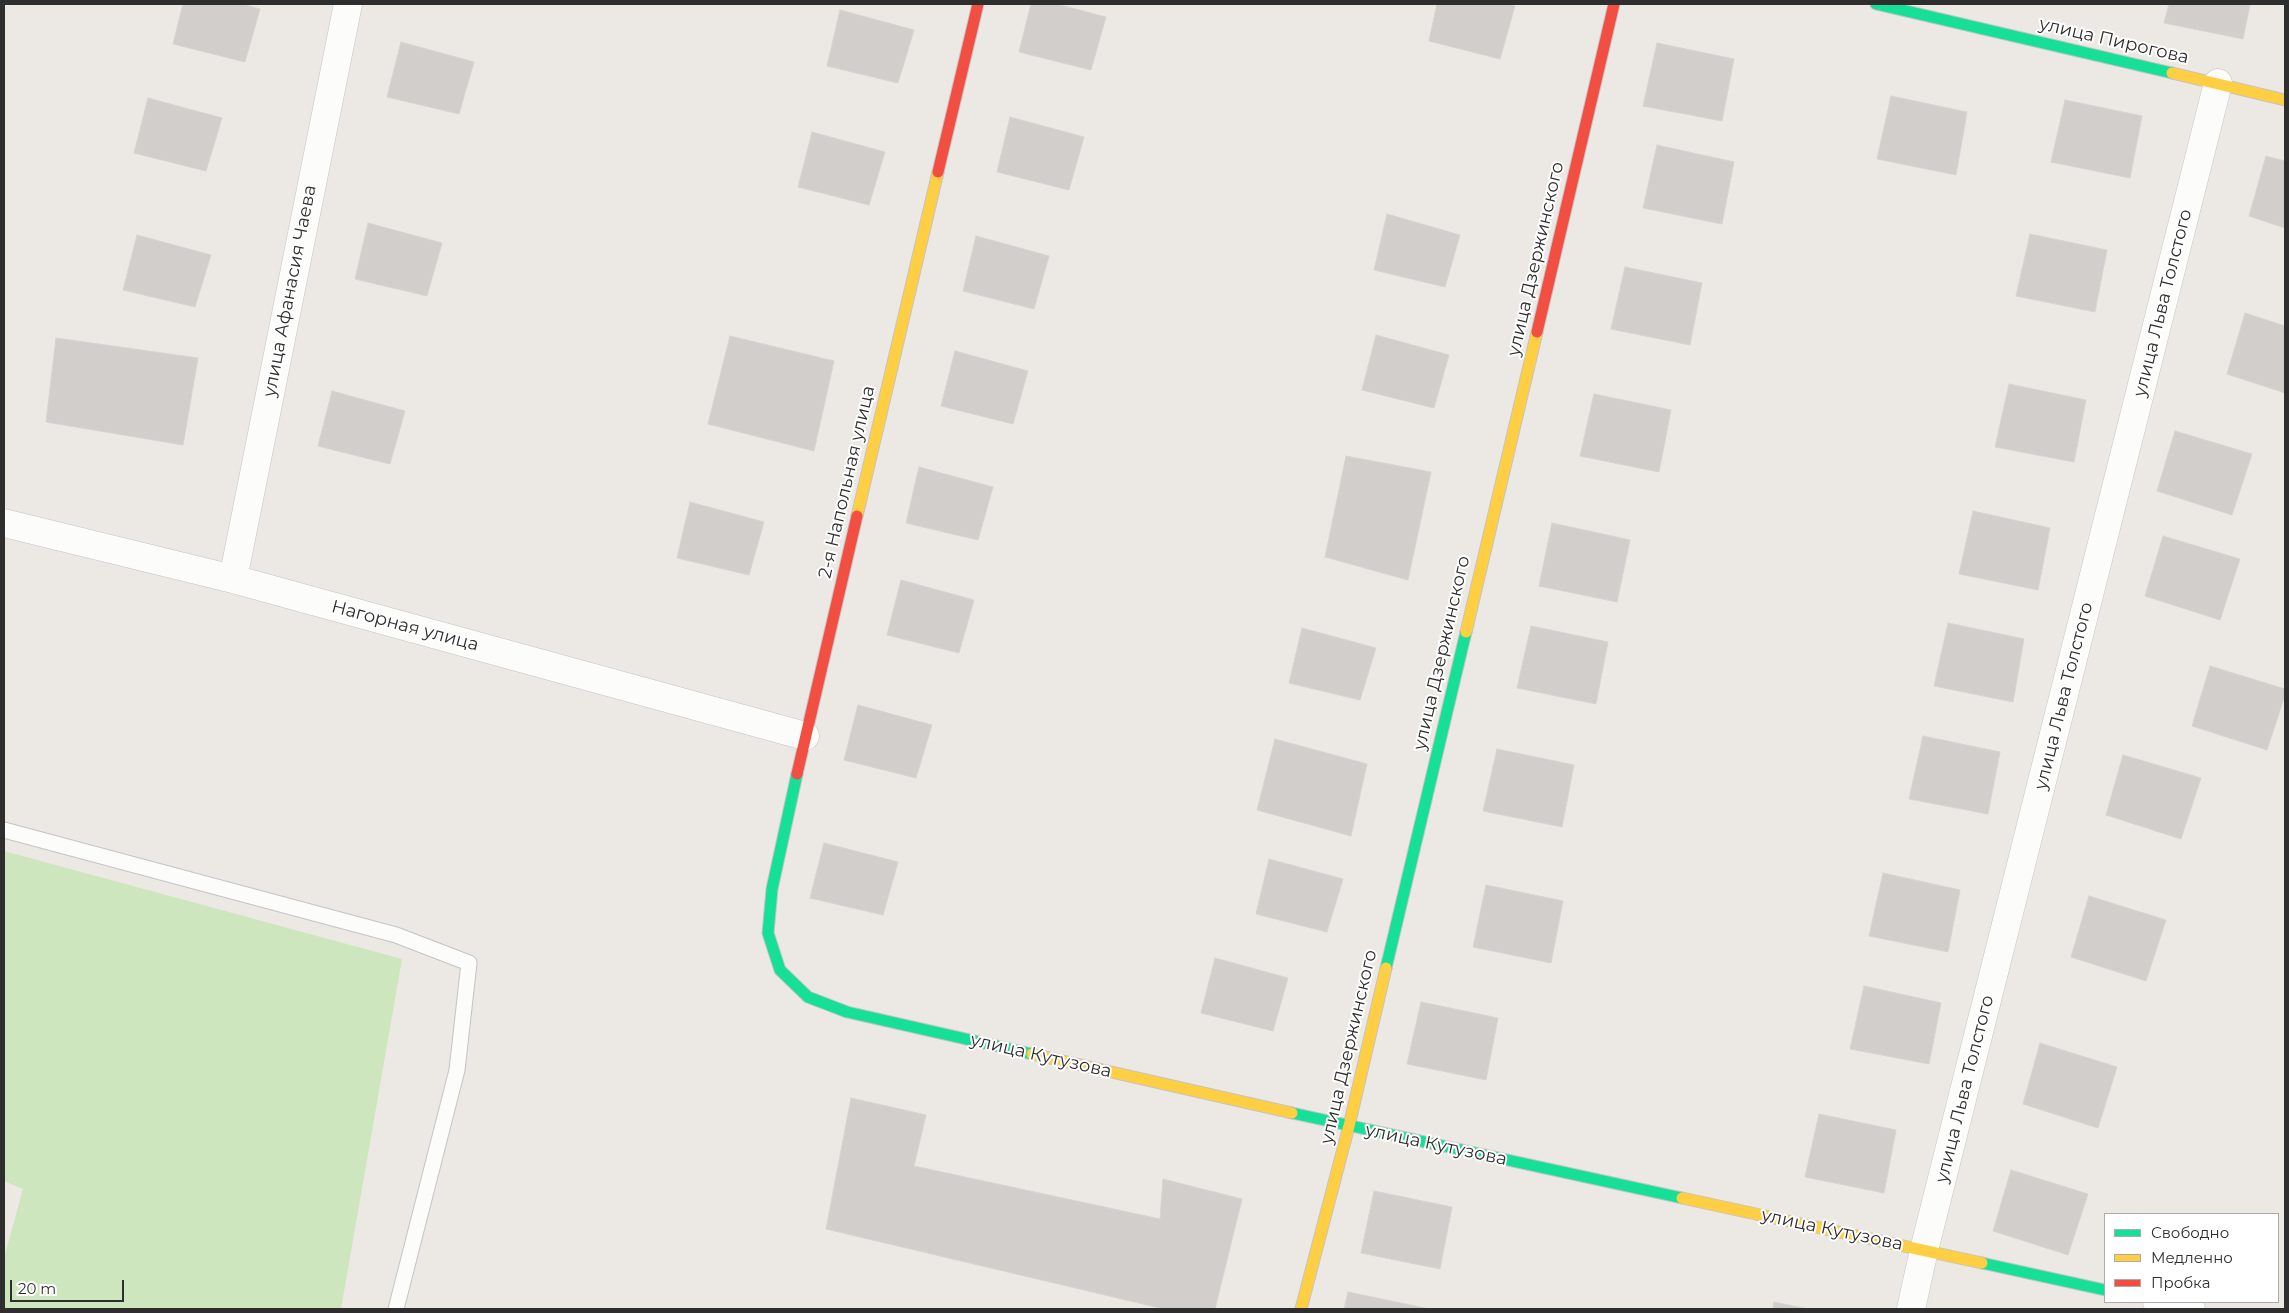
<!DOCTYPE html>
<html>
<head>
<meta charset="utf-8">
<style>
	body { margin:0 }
	#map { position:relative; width:2289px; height:1313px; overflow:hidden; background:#ece8e4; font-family:Montserrat,sans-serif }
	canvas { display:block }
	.frame { position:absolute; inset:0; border:5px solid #2e2e2e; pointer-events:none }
	.legend { position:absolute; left:2104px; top:1213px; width:175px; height:90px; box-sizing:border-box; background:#fff; border:1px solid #ababab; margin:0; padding:6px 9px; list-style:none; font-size:15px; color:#2e2e2e }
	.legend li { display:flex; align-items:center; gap:10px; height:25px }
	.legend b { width:25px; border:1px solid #ababab }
	.scale { position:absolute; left:10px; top:1280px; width:114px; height:22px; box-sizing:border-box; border:2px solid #2e2e2e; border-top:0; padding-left:6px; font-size:15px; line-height:18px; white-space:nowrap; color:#2e2e2e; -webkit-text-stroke:4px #fff; paint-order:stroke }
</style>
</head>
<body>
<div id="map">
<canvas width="2289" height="1313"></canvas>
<div class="frame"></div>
<ul class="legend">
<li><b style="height:6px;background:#16e098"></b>Свободно</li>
<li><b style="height:6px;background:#ffcf43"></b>Медленно</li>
<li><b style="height:6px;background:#f24e42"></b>Пробка</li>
</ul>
<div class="scale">20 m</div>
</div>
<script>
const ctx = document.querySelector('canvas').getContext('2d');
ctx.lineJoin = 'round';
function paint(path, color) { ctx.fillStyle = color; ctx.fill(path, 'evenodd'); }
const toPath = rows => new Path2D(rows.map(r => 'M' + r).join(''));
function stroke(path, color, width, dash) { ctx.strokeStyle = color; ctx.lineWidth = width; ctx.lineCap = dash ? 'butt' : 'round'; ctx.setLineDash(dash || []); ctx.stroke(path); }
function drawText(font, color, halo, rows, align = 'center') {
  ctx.font = font + ' Montserrat,sans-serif'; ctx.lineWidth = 4; ctx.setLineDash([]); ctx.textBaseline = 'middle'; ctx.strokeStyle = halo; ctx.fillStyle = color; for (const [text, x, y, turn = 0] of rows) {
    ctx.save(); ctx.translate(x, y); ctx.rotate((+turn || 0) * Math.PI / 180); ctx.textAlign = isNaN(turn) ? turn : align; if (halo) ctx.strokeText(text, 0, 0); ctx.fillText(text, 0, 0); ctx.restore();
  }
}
paint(toPath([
	[4,851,402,959,341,1309,4,1309,4,1258,23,1189,4,1181]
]), '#cee6be');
const building = toPath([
	[183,4,242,4,260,9,245,62,173,44,183,4],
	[1031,4,1056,4,1106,17,1091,70,1019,52,1031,4],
	[1437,4,1508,4,1515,6,1500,59,1429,41,1437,4],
	[2169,4,2250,4,2243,39,2164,23,2169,4],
	[840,10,914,30,898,83,827,66,840,10],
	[401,42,474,62,459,114,387,97,401,42],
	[1657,43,1734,59,1722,121,1643,106,1657,43],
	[1891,96,1967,112,1956,175,1877,159,1891,96],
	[148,98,222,118,206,171,134,153,148,98],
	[2065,100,2142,116,2130,178,2051,162,2065,100],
	[1010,117,1084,137,1069,190,997,172,1010,117],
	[812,132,885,152,869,205,798,187,812,132],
	[1657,145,1734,162,1722,224,1643,208,1657,145],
	[2266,156,2285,161,2285,228,2249,216,2266,156],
	[1387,214,1460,235,1445,287,1374,270,1387,214],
	[368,223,442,243,427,296,355,279,368,223],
	[2030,234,2107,250,2095,312,2016,296,2030,234],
	[137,235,211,255,195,307,123,290,137,235],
	[976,236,1049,256,1034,309,963,291,976,236],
	[1625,267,1702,283,1690,345,1611,329,1625,267],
	[2245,313,2285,326,2285,393,2227,374,2245,313],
	[1376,335,1449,355,1434,408,1362,390,1376,335],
	[730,336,834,361,814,451,708,424,730,336],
	[56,338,198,358,183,445,46,422,56,338],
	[955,351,1028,371,1013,424,941,406,955,351],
	[2009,384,2086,400,2074,462,1995,447,2009,384],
	[332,391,405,411,390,464,318,446,332,391],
	[1594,394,1671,410,1659,472,1580,456,1594,394],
	[2175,431,2252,454,2232,515,2157,491,2175,431],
	[1346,456,1431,472,1408,580,1325,557,1346,456],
	[919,467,993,487,978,540,906,523,919,467],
	[690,502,764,522,749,575,677,558,690,502],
	[1973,511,2050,528,2038,590,1959,574,1973,511],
	[1552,523,1630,540,1617,602,1539,586,1552,523],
	[2163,536,2240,559,2220,620,2145,596,2163,536],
	[901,580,974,600,959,653,887,635,901,580],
	[1948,623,2024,639,2013,702,1934,686,1948,623],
	[1531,626,1608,642,1596,704,1517,688,1531,626],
	[1302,628,1376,648,1360,700,1289,683,1302,628],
	[2210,666,2285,689,2285,695,2267,750,2192,726,2210,666],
	[858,705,932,725,916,778,844,760,858,705],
	[1923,736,2000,752,1988,814,1909,799,1923,736],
	[1275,739,1367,764,1351,836,1257,810,1275,739],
	[1497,749,1574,765,1562,827,1483,811,1497,749],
	[2123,755,2201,778,2181,839,2106,815,2123,755],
	[824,843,898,862,883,915,810,898,824,843],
	[1269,859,1343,879,1327,932,1256,914,1269,859],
	[1883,873,1960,890,1948,952,1869,936,1883,873],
	[1486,885,1563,901,1551,963,1473,947,1486,885],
	[2089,896,2166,920,2146,981,2071,957,2089,896],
	[1215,958,1288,978,1273,1031,1201,1013,1215,958],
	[1864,986,1941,1003,1929,1064,1850,1049,1864,986],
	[1421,1002,1498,1018,1486,1080,1407,1064,1421,1002],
	[2040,1043,2117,1067,2098,1128,2023,1104,2040,1043],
	[851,1098,926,1115,914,1166,1160,1219,1163,1179,1242,1199,1215,1309,1164,1309,826,1229,851,1098],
	[1819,1114,1896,1130,1884,1193,1805,1177,1819,1114],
	[2011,1170,2088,1194,2068,1255,1993,1231,2011,1170],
	[1374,1191,1452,1207,1440,1269,1361,1253,1374,1191],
	[1348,1292,1425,1308,1425,1309,1344,1309,1348,1292],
	[1774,1302,1808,1309,1773,1309,1774,1302]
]);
paint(building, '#d1cecb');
stroke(building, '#d7d4d0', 1);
const lane = toPath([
	[4,830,396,935,469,963,457,1070,396,1309]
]);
const street = toPath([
	[4,523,233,579,805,736],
	[233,579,348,4],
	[2157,1302,2191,1309],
	[1911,1309,1924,1250,2218,83]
]);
const fast = toPath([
	[1876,4,2172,73],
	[797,774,772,889,768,933,780,970,808,997,847,1012,1032,1054],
	[1386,968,1466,632],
	[1292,1113,1682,1198],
	[1982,1263,2105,1290]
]);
const slow = toPath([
	[2172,73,2285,100],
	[857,516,938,172],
	[1466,632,1537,332],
	[1032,1054,1292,1113],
	[1682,1198,1982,1263],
	[1301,1309,1349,1126,1386,968]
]);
const jam = toPath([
	[938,172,978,4],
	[1537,332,1614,4],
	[797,774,857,516]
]);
stroke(lane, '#c5c4c5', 17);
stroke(street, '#c5c4c5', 29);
stroke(fast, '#c5c4c5', 13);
stroke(slow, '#c5c4c5', 13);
stroke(jam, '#c5c4c5', 13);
stroke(lane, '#fcfcfb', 15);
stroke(street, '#fcfcfb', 28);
stroke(fast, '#16e098', 11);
stroke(slow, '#ffcf43', 11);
stroke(jam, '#f24e42', 11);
drawText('18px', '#2e2e2e', '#fff', [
	["улица Пирогова",2114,41,13],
	["улица Дзержинского",1536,259,-77],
	["улица Афанасия Чаева",290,291,-79],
	["улица Льва Толстого",2163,303,-76],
	["2-я Напольная улица",847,482,-77],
	["Нагорная улица",405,626,15],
	["улица Дзержинского",1442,653,-77],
	["улица Льва Толстого",2064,696,-76],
	["улица Дзержинского",1349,1047,-77],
	["улица Кутузова",1041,1056,13],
	["улица Льва Толстого",1965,1089,-76],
	["улица Кутузова",1436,1145,12],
	["улица Кутузова",1832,1230,12]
]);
</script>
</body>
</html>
